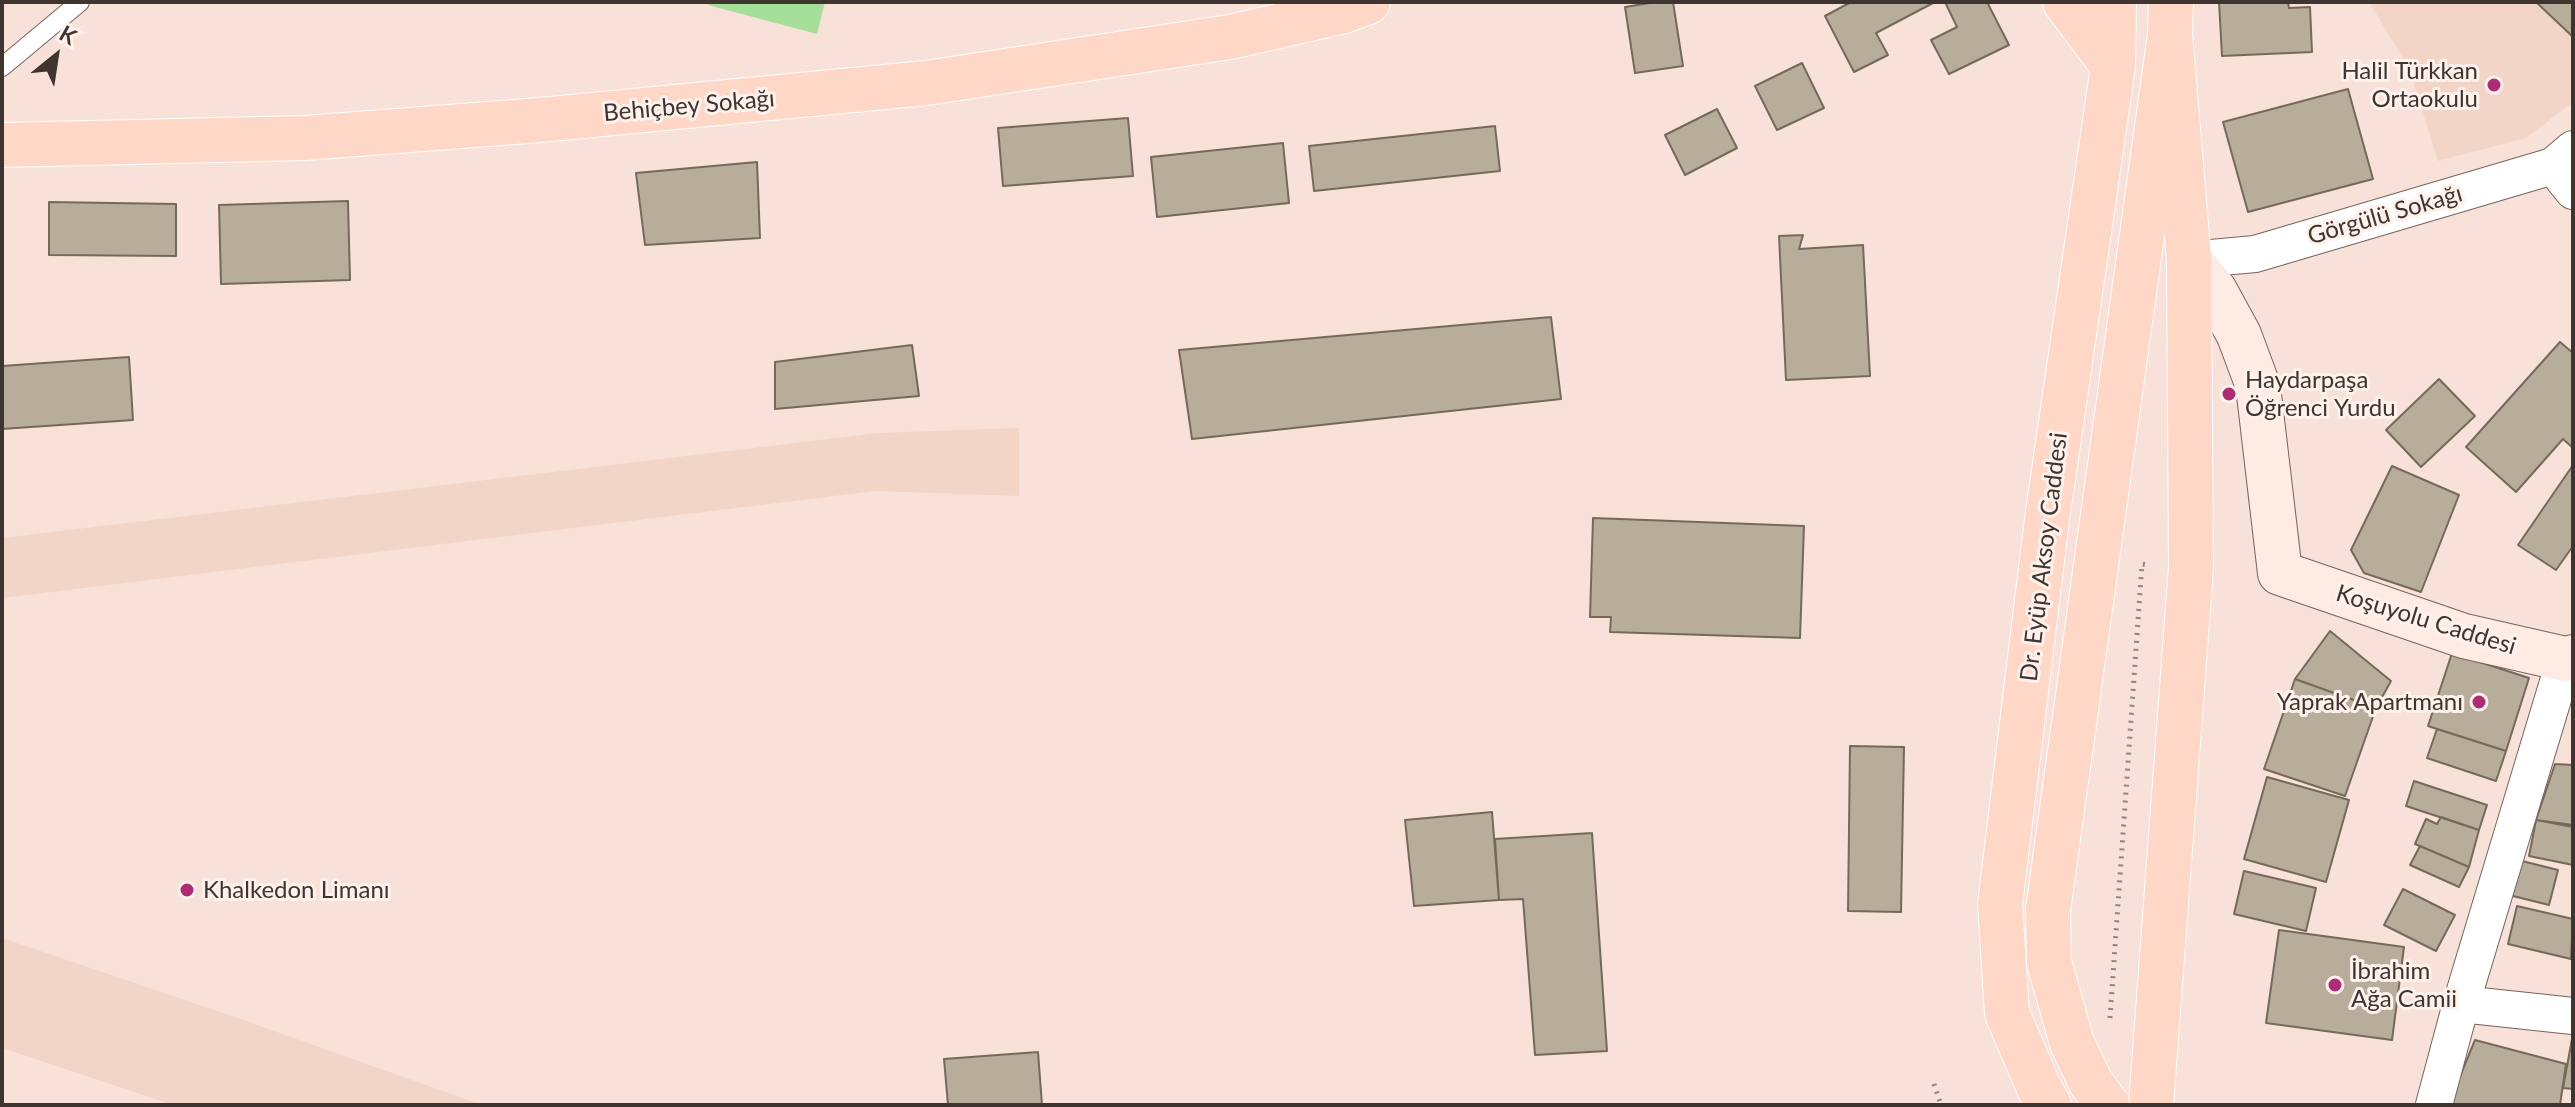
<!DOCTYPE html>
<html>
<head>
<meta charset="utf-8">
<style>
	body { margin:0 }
	#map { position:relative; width:2575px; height:1107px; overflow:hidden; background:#f8e1d8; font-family:Lato,sans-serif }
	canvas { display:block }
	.frame { position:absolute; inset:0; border:4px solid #3e3531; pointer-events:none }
	.north { position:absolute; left:16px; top:16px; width:80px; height:80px; -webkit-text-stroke:6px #fff1eb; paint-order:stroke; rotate:30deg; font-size:22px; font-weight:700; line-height:32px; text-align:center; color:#3e3531 }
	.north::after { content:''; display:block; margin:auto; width:28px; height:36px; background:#3e3531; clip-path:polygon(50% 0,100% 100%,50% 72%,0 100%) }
</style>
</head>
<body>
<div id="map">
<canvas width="2575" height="1107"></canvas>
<div class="frame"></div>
<div class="north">K</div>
</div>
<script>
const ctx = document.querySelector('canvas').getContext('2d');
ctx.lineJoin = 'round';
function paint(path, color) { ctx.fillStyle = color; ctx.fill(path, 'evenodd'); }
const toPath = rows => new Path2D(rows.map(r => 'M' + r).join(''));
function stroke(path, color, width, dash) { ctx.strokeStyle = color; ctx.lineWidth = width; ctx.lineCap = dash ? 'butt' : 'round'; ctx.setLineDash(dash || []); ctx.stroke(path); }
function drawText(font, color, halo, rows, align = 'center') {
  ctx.font = font + ' Lato,sans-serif'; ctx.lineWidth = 6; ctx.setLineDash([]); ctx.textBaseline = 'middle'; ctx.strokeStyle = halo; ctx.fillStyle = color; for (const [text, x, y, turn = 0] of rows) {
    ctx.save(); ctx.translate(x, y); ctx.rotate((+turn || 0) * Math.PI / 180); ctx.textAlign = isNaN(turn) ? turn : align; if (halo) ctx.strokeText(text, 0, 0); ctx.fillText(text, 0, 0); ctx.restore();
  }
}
paint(toPath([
	[2369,2,2573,2,2573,102,2526,138,2438,161,2409,68],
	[1019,428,1019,496,875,491,2,598,2,538,878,433],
	[2,938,235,1017,482,1105,173,1105,2,1048]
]), '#f3d5c8');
paint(toPath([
	[709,2,825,2,817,34,708,5]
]), '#a6df99');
const building = toPath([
	[1656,2,1673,2,1683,66,1635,73,1625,7,1656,2],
	[1851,2,1935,2,1876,33,1888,55,1854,72,1825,16,1851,2],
	[1945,2,1987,2,2009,45,1949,74,1931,40,1957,27,1945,2],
	[2219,2,2288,2,2289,8,2310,7,2312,52,2222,56,2219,2],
	[2536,2,2573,2,2573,37,2536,2],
	[1802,63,1824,108,1777,130,1755,86,1802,63],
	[2348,89,2373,179,2248,212,2223,122,2348,89],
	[1717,109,1737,148,1685,175,1665,135,1717,109],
	[1128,118,1133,176,1003,186,998,128,1128,118],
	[1495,126,1500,171,1314,191,1309,146,1495,126],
	[1283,143,1289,203,1157,217,1151,157,1283,143],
	[757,162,760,238,645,245,636,173,757,162],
	[348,201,350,280,221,284,219,205,348,201],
	[49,202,176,204,176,256,49,255,49,202],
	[1803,235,1799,249,1863,245,1870,376,1786,380,1779,236,1803,235],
	[1551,317,1561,399,1192,439,1179,350,1551,317],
	[2560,342,2573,353,2573,448,2563,439,2516,492,2466,447,2560,342],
	[912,345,919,396,775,409,775,362,912,345],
	[129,357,133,420,2,429,2,366,129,357],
	[2439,379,2475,416,2421,467,2386,430,2439,379],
	[2573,465,2573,546,2556,570,2518,545,2573,465],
	[2392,466,2459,495,2421,592,2364,573,2351,550,2392,466],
	[1593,518,1804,526,1800,638,1610,632,1611,617,1590,617,1593,518],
	[2330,631,2391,681,2376,708,2295,679,2330,631],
	[2452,653,2529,678,2506,751,2428,726,2452,653],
	[2295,679,2376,708,2345,796,2264,769,2295,679],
	[2437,729,2506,751,2496,781,2427,758,2437,729],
	[1850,746,1904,747,1901,912,1848,911,1850,746],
	[2555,764,2573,765,2573,825,2536,820,2555,764],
	[2267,777,2349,800,2326,882,2244,859,2267,777],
	[2414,781,2487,805,2479,830,2406,806,2414,781],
	[1492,812,1499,900,1414,906,1405,820,1492,812],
	[2441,817,2479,830,2469,867,2415,844,2426,819,2437,824,2441,817],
	[2536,820,2573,827,2573,865,2529,856,2536,820],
	[1592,833,1607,1051,1535,1055,1523,899,1499,900,1495,839,1592,833],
	[2420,846,2469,867,2459,887,2410,865,2420,846],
	[2510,858,2558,870,2549,905,2501,893,2510,858],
	[2244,871,2316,888,2306,931,2234,914,2244,871],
	[2403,889,2455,915,2436,951,2384,925,2403,889],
	[2517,906,2573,919,2571,959,2508,944,2517,906],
	[2279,930,2404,947,2392,1040,2266,1023,2279,930],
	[2572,1039,2573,1039,2573,1089,2563,1088,2572,1039],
	[2475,1040,2566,1064,2560,1105,2448,1105,2475,1040],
	[1038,1052,1042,1105,948,1105,944,1059,1038,1052]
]);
paint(building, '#b8ac9a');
stroke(building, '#756a5a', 2);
const lane = toPath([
	[2,67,80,2]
]);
const street = toPath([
	[2553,166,2573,191],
	[2189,260,2255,254,2553,166,2573,149],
	[2461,1004,2573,1016],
	[2434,1105,2461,1004,2565,659]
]);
const secondary = toPath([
	[2189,260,2215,291,2239,335,2258,386,2280,573,2464,636,2565,659,2573,657]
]);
const primary = toPath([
	[2065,2,2113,66],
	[2,145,305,138,540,120,926,83,1230,37,1344,11,1368,2],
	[2048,910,2170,34,2171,2],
	[2049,1105,2039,1088,2007,1013,2000,904,2047,519,2113,66,2114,2],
	[2151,1105,2191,567,2189,260,2170,34]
]);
stroke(lane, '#77645b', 20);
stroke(street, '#77645b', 38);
stroke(secondary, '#77645b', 46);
stroke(primary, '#fff', 46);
stroke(toPath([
	[2110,1018,2142,564,2149,565],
	[1934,1084,1941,1105]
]), '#94847e', 5, [2, 6]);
stroke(lane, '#fff', 18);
stroke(street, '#fff', 36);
stroke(secondary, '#ffebe3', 44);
stroke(primary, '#ffd7c7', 44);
const primaryBridge = toPath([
	[2048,910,2049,962,2072,1043,2090,1081,2107,1105]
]);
stroke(primaryBridge, '#fff', 46, []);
stroke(primaryBridge, '#ffd7c7', 44);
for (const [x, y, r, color] of [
	[2494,85,8,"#ae2c76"],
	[2229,394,8,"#ae2c76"],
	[2479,702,8,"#ae2c76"],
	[187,890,8,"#ae2c76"],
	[2335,985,8,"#ae2c76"]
]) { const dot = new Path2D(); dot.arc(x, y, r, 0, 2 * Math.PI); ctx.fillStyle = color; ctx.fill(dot); stroke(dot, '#fff1eb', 3); }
drawText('24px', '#3e3531', '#fff1eb', [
	["Halil Türkkan",2478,71,"right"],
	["Ortaokulu",2478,99,"right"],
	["Haydarpaşa",2245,380],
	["Öğrenci Yurdu",2245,408],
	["Yaprak Apartmanı",2463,702,"right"],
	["Khalkedon Limanı",203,890],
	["İbrahim",2351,971],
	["Ağa Camii",2351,999]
], 'left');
drawText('24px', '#3e3531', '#fff1eb', [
	["Behiçbey Sokağı",689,106,-5],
	["Görgülü Sokağı",2385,215,-16],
	["Dr. Eyüp Aksoy Caddesi",2044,557,-83],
	["Koşuyolu Caddesi",2426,620,17]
]);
</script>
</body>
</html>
